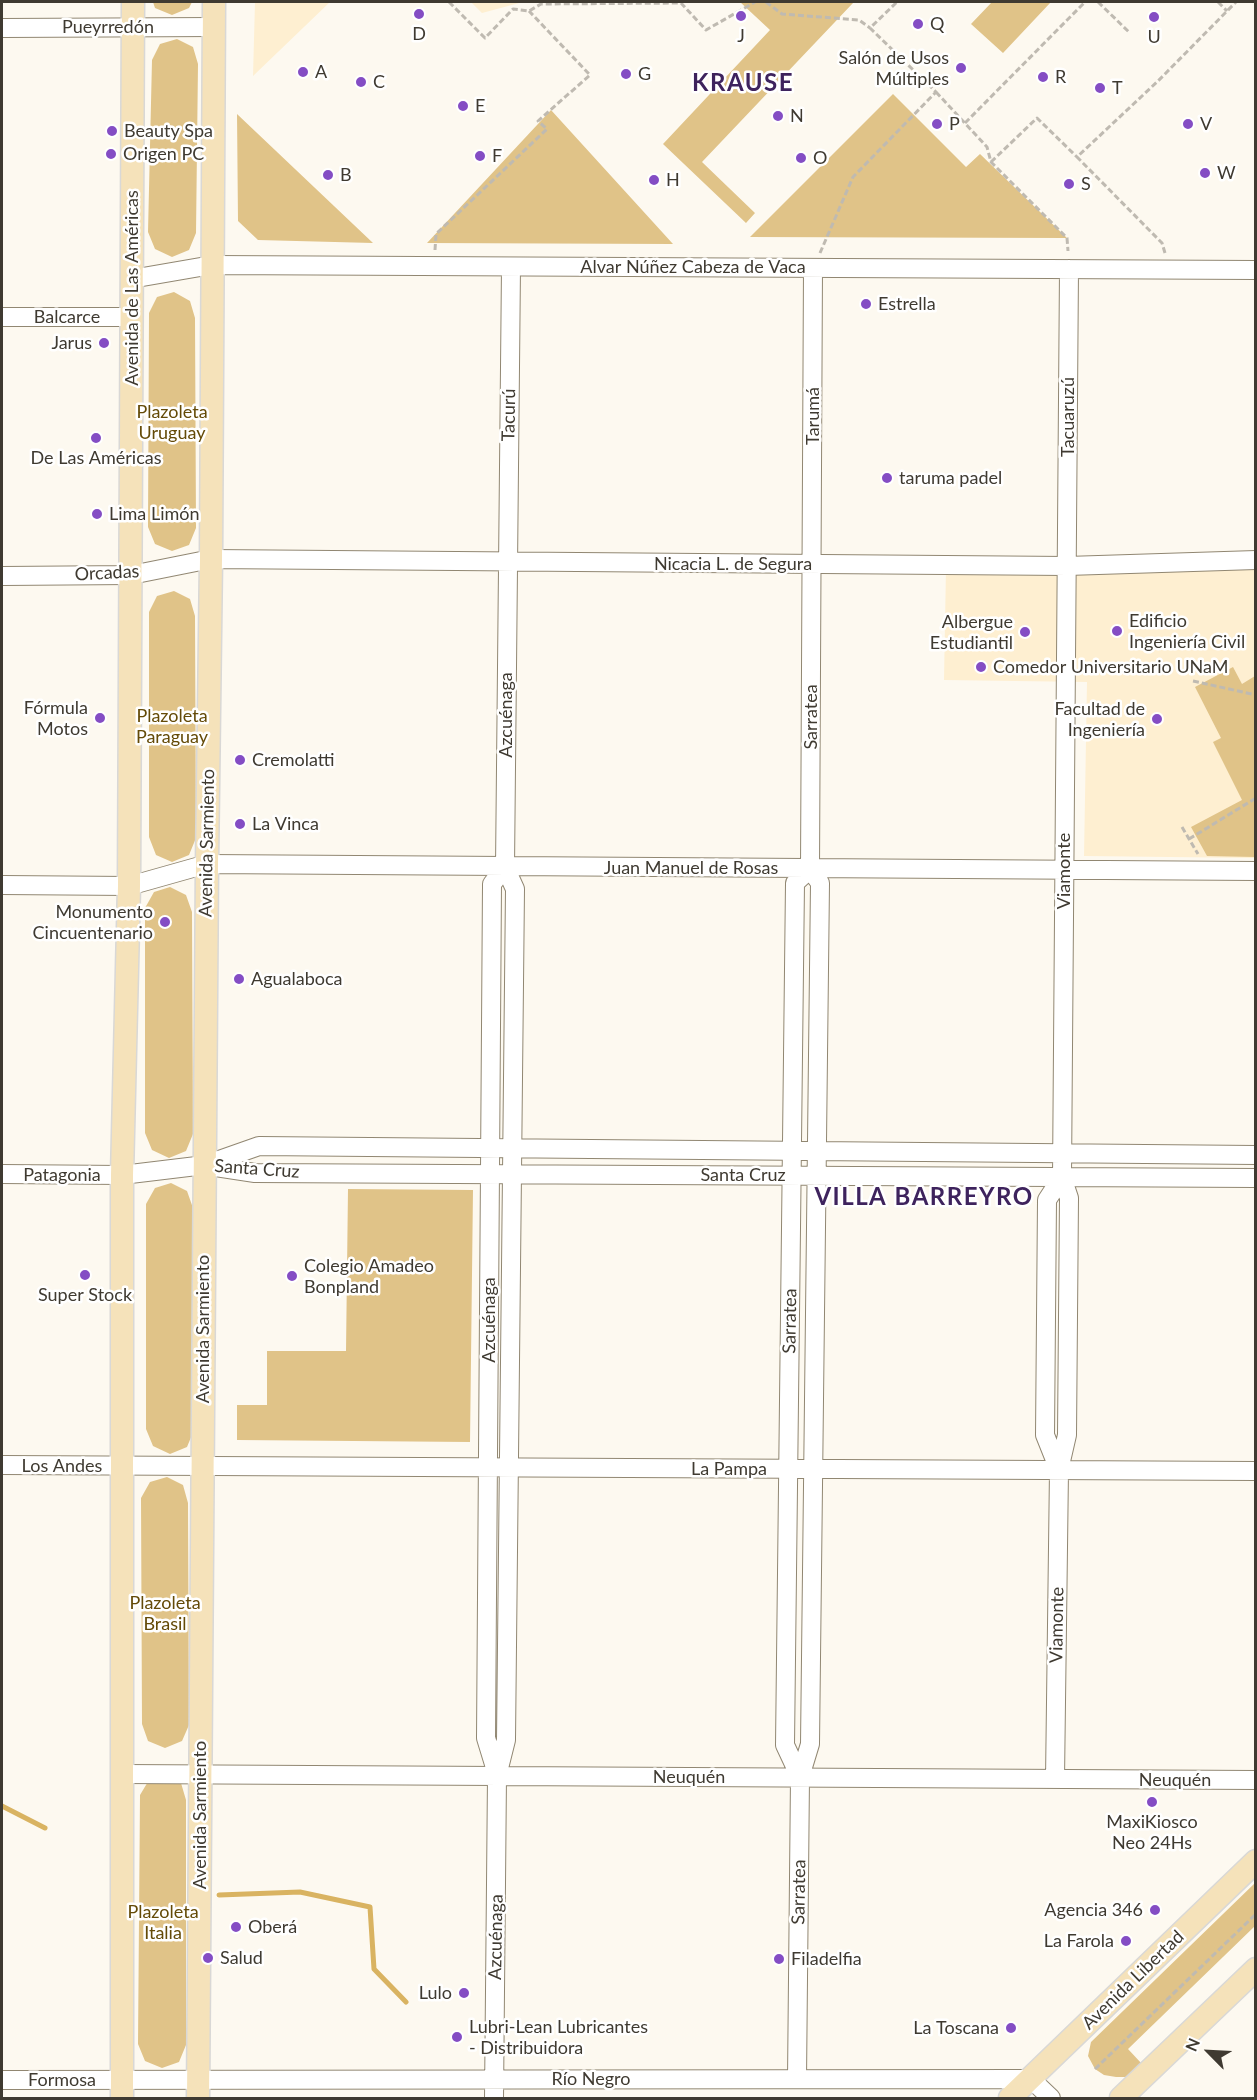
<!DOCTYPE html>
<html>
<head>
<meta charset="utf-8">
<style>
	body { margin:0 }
	#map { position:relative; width:1257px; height:2100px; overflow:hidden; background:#fdf9f0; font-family:Lato,sans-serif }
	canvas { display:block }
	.frame { position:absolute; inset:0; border:3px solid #3f3a31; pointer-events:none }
	.north { position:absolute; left:1179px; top:2022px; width:60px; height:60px; -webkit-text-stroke:4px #fff; paint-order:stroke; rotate:294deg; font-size:16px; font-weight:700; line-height:24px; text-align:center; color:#3f3a31 }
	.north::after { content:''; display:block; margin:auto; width:21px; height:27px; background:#3f3a31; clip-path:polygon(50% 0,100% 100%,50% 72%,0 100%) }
</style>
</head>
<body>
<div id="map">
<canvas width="1257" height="2100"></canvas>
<div class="frame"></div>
<div class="north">N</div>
</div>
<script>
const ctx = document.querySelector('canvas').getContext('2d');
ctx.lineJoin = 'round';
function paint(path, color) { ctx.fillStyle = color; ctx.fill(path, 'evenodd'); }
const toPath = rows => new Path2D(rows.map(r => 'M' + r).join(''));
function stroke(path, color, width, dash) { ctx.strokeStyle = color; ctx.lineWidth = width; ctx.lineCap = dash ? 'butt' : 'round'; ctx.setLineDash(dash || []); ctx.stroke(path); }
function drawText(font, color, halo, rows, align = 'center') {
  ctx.font = font + ' Lato,sans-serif'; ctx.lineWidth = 5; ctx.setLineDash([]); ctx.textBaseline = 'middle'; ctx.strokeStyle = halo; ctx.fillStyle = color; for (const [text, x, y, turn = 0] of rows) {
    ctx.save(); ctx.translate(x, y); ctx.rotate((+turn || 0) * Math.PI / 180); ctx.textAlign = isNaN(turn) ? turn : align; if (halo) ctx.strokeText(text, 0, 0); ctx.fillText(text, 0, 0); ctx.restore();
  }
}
paint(toPath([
	[255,2,330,2,253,76],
	[471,2,523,2,482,13],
	[1255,566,1255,858,1084,856,1087,682,944,680,946,568]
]), '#feefd1');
paint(toPath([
	[153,2,192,2,189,8,172,15,155,8],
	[740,2,853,3,702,162,755,213,746,223,663,144,770,30],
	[992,2,1051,2,1003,53,971,24],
	[177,39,193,47,198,64,196,233,189,250,172,257,155,249,148,232,152,60,160,44],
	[893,94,966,167,980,154,1067,238,750,237],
	[551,110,673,244,427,243],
	[237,114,373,243,258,240,238,221],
	[174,292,190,301,195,318,196,528,189,545,172,551,155,544,148,527,149,313,157,297],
	[174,591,190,599,195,616,196,838,189,855,172,862,156,855,149,837,149,612,157,596],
	[1233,667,1242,684,1255,676,1255,857,1207,856,1191,827,1242,800,1213,742,1221,738,1195,687],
	[170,887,186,895,192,912,193,1134,186,1151,169,1158,152,1150,145,1133,145,908,154,892],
	[171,1183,187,1191,193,1208,194,1430,187,1447,170,1454,153,1446,146,1429,146,1204,155,1188],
	[348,1189,473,1190,470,1442,237,1440,237,1405,267,1405,267,1351,346,1351],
	[167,1477,183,1485,188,1503,189,1725,182,1741,165,1748,148,1741,142,1724,141,1498,150,1482],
	[149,1780,181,1783,186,1800,186,2045,179,2062,162,2068,145,2061,138,2044,140,1795],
	[1255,1883,1255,1926,1128,2049,1142,2064,1129,2077,1116,2077,1104,2075,1095,2069,1088,2056,1091,2042]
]), '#e0c388');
stroke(toPath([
	[2,1806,45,1828],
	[219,1895,300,1892,370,1907,374,1969,406,2002]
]), '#d9b361', 5);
const minor = toPath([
	[2,28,214,27],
	[131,279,212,265,1256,270],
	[2,317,132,317],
	[2,576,131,575,211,559,1067,566,1256,560],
	[2,885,129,886,207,864,1256,871],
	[209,1166,255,1173,1256,1178],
	[2,1174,122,1175,205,1165,259,1146,1256,1155],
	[2,1465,1256,1471],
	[1059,1470,1045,1435,1047,1200,1062,1177],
	[122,1774,1256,1780],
	[497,1774,486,1738,492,884,505,867],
	[800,1777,785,1745,795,883,810,869],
	[1055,1779,1059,1470,1067,1435,1069,1198,1062,1177,1069,269],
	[797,2079,800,1777,810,1744,820,883,810,869,813,268],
	[2,2080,1031,2079,1051,2098],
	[494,2098,497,1776,506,1740,515,889,505,867,511,267]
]);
const major = toPath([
	[122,2098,122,1175,129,886,133,2],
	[198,2098,207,864,211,559,214,2],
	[1010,2098,1256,1861],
	[1121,2098,1256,1969]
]);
stroke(minor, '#918772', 20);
stroke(major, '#d9d8d6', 25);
stroke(toPath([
	[449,2,485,38,513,9,529,11,541,4,681,3,706,30,755,2],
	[766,2,782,14,859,20,870,28],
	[1098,2,1130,33],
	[1218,2,1227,11],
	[936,92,987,147,991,162,1067,238,1068,251],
	[965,123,1085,2],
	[991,162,1037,118,1077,157],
	[435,250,436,234,547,129,538,121,590,75,529,11],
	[820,253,853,177,936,92,870,28,897,2],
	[1165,253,1162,243,1077,157,1158,81,1236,2],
	[1193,681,1256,695],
	[1182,827,1198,854],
	[1189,839,1256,798],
	[1095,2069,1256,1914]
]), '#bfbab1', 3, [6, 3]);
stroke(minor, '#fff', 18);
stroke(major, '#f5e2ba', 22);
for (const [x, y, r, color] of [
	[419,14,6,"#844dc4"],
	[741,16,6,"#844dc4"],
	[1154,17,6,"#844dc4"],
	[918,24,6,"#844dc4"],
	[961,68,6,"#844dc4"],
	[303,72,6,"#844dc4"],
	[626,74,6,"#844dc4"],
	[1043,77,6,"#844dc4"],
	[361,82,6,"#844dc4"],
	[1100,88,6,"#844dc4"],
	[463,106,6,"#844dc4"],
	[778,116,6,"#844dc4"],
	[937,124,6,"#844dc4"],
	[1188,124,6,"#844dc4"],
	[112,131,6,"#844dc4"],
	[111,154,6,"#844dc4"],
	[480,156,6,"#844dc4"],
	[801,158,6,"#844dc4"],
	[1205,173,6,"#844dc4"],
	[328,175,6,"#844dc4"],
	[654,180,6,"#844dc4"],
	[1069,184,6,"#844dc4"],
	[866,304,6,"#844dc4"],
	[104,343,6,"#844dc4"],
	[96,438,6,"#844dc4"],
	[887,478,6,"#844dc4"],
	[97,514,6,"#844dc4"],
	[1117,631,6,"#844dc4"],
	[1025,632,6,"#844dc4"],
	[981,667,6,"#844dc4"],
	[100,718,6,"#844dc4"],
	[1157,719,6,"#844dc4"],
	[240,760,6,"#844dc4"],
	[240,824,6,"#844dc4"],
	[165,922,6,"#844dc4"],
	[239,979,6,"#844dc4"],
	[85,1275,6,"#844dc4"],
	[292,1276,6,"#844dc4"],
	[1152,1802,6,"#844dc4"],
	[1155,1910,6,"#844dc4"],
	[236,1927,6,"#844dc4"],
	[1126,1941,6,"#844dc4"],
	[208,1958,6,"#844dc4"],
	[779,1959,6,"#844dc4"],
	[464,1993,6,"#844dc4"],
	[1011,2028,6,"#844dc4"],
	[457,2037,6,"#844dc4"]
]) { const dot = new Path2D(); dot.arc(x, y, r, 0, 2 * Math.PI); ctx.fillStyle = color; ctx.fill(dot); stroke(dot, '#fff', 2); }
drawText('18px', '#3f3a31', '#fff', [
	["Q",930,24],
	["D",419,34,"center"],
	["J",741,36,"center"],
	["U",1154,37,"center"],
	["Salón de Usos",949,58,"right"],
	["Múltiples",949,79,"right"],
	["A",315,72],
	["G",638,74],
	["R",1055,77],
	["C",373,82],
	["T",1112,88],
	["E",475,106],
	["N",790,116],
	["P",949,124],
	["V",1200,124],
	["Beauty Spa",124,131],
	["Origen PC",123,154],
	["F",492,156],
	["O",813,158],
	["W",1217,173],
	["B",340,175],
	["H",666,180],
	["S",1081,184],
	["Estrella",878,304],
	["Jarus",92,343,"right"],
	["De Las Américas",96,458,"center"],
	["taruma padel",899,478],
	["Lima Limón",109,514],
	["Edificio",1129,621],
	["Ingeniería Civil",1129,642],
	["Albergue",1013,622,"right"],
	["Estudiantil",1013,643,"right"],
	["Comedor Universitario UNaM",993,667],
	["Fórmula",88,708,"right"],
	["Motos",88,729,"right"],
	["Facultad de",1145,709,"right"],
	["Ingeniería",1145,730,"right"],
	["Cremolatti",252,760],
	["La Vinca",252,824],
	["Monumento",153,912,"right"],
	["Cincuentenario",153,933,"right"],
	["Agualaboca",251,979],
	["Colegio Amadeo",304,1266],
	["Bonpland",304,1287],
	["Super Stock",85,1295,"center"],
	["MaxiKiosco",1152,1822,"center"],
	["Neo 24Hs",1152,1843,"center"],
	["Agencia 346",1143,1910,"right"],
	["Oberá",248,1927],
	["La Farola",1114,1941,"right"],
	["Salud",220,1958],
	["Filadelfia",791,1959],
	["Lulo",452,1993,"right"],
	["Lubri-Lean Lubricantes",469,2027],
	["- Distribuidora",469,2048],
	["La Toscana",999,2028,"right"]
], 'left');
drawText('18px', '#3f3a31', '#fff', [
	["Pueyrredón",108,27],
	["Alvar Núñez Cabeza de Vaca",693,267],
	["Avenida de Las Américas",132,288,-90],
	["Balcarce",67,317],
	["Tacurú",509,415,-89],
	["Tarumá",813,416,-90],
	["Tacuaruzú",1068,417,-90],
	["Nicacia L. de Segura",733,564],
	["Orcadas",107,573,-3],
	["Azcuénaga",506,715,-90],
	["Sarratea",811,717,-90],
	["Avenida Sarmiento",207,843,-89],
	["Juan Manuel de Rosas",691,868],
	["Viamonte",1064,871,-90],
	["Santa Cruz",257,1169,4],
	["Patagonia",62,1175],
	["Santa Cruz",743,1175],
	["Azcuénaga",489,1320,-90],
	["Sarratea",790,1321,-89],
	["Avenida Sarmiento",203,1329,-90],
	["Los Andes",62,1466],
	["La Pampa",729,1469],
	["Viamonte",1057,1625,-89],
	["Neuquén",689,1777],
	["Neuquén",1175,1780],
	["Avenida Sarmiento",200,1815,-90],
	["Sarratea",799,1892,-89],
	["Azcuénaga",496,1937,-89],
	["Avenida Libertad",1133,1980,-44],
	["Río Negro",591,2079],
	["Formosa",62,2080]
]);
drawText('18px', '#644a07', '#fff', [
	["Plazoleta",172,412],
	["Uruguay",172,433],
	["Plazoleta",172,716],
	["Paraguay",172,737],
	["Plazoleta",165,1603],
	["Brasil",165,1624],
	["Plazoleta",163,1912],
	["Italia",163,1933]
]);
ctx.letterSpacing = '1.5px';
drawText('bold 24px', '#3e235d', '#fff', [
	["KRAUSE",743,83],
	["VILLA BARREYRO",924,1197]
]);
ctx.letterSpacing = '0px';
</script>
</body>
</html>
